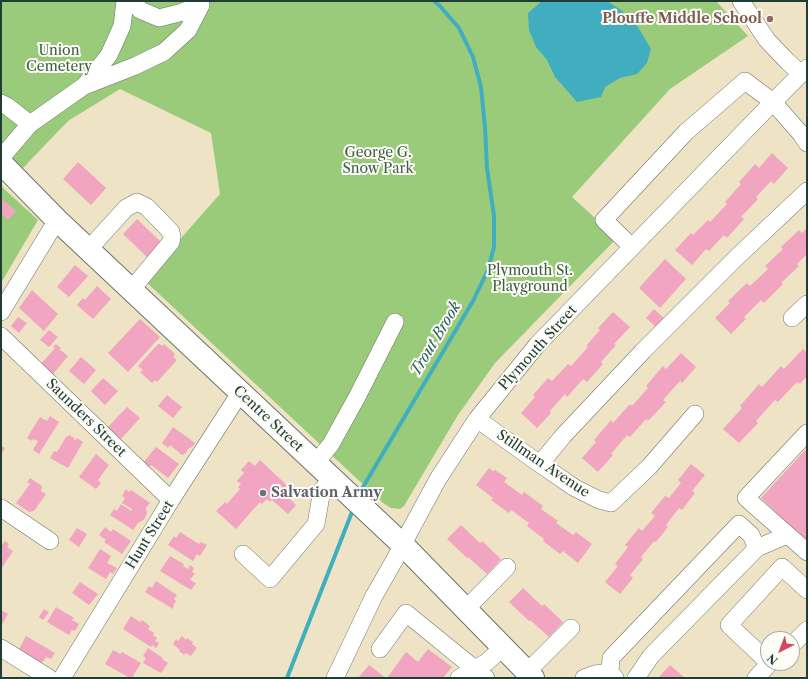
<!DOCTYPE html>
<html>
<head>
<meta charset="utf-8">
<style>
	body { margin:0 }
	#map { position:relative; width:808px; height:679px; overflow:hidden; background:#efe3c5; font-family:"Libre Caslon Text",serif }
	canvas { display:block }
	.frame { position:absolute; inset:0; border:2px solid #1f3d34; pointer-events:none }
	.north { position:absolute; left:760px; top:631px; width:40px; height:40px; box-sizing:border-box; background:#fdfcf7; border:1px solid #a4b0a9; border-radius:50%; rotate:222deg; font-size:11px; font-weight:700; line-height:16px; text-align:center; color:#1f3d34 }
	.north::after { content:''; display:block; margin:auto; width:14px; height:18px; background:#d1495b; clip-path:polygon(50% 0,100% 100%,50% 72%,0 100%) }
</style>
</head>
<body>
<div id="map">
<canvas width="808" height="679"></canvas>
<div class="frame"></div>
<div class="north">N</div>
</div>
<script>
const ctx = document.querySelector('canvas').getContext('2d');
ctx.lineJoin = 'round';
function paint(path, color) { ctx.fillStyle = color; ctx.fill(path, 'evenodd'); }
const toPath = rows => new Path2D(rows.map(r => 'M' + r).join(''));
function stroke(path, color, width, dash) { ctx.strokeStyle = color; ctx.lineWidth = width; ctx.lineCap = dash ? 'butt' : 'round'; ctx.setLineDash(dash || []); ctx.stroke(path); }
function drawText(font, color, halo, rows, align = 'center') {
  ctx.font = font + ' "Libre Caslon Text",serif'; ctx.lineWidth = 4; ctx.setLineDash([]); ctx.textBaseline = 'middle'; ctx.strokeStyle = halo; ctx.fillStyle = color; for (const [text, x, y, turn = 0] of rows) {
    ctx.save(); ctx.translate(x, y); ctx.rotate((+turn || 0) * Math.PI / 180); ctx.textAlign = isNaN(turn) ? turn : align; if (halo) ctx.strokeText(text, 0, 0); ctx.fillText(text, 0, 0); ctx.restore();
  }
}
paint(toPath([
	[1,1,716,1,748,36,670,89,572,197,617,238,495,363,458,415,404,506,400,509,391,508,383,503,144,280,220,194,211,133,120,89,68,121,23,168,1,147],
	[1,186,38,220,1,283]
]), '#9acb7a');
paint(toPath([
	[542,1,607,1,621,10,638,27,651,49,647,63,637,74,620,78,605,87,601,97,577,102,555,77,547,60,536,47,529,30,528,13]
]), '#40aebe');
stroke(toPath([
	[360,496,363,487,473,301,488,270,494,247,494,216,487,168,485,127,481,87,473,57,459,28,439,5,434,1],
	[287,678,354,507]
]), '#40aebe', 4);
paint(toPath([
	[772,153,788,168,774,184,771,181,756,197,758,199,741,217,744,219,727,238,724,235,709,251,706,249,692,265,675,250,691,233,693,235,708,220,710,222,727,204,725,202,741,184,739,182,755,164,759,168],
	[78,162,106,188,91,205,63,179],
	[1,198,16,211,8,220,1,213],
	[137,219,163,244,149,259,123,234],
	[807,228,807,254,797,264,799,266,781,283,783,284,764,303,761,300,744,317,746,319,731,334,715,318,730,303,728,301,747,283,750,286,768,269,765,266,783,249,781,247,799,230,802,233],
	[665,259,686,279,660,308,639,288],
	[75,265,88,276,69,297,57,287],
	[97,286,111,299,93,319,77,305,83,298,85,300],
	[32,290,58,314,44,331,19,308],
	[654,309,666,320,657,328,646,318],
	[613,312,630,327,614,344,616,345,601,362,603,364,587,382,583,379,567,397,565,394,550,411,551,413,537,428,521,413,535,397,533,395,548,378,552,381,568,364,571,366,588,347,586,346,600,330,598,328],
	[18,317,27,323,19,333,11,326],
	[140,319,160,337,128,372,108,353],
	[49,330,58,337,49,347,40,340],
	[56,344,61,348,59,349,68,356,53,374,41,364,55,348,53,347],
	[158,344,160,344,162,346,164,344,175,354,173,357,176,359,176,361,157,382,155,380,152,383,140,372,143,370,138,366],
	[803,349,807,353,807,376,800,384,797,382,778,402,775,400,756,421,758,423,739,443,723,429,742,408,740,406,759,384,762,387,781,366,784,369],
	[681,353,696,367,682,383,680,381,663,400,666,402,648,421,646,419,630,437,627,435,611,454,613,455,598,472,582,458,596,442,594,440,611,420,613,423,630,404,632,406,648,388,646,386,663,366,666,369],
	[81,357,96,370,84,384,69,371],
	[103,378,118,391,105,405,91,391],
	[167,395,182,407,173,418,158,406],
	[127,407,140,418,121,439,108,427],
	[50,416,59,422,39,454,33,450,38,441,33,439,32,441,27,438,40,417,47,421],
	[173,427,195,443,192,447,188,449,186,453,182,455,170,445,168,448,162,443],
	[70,435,74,438,75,441,77,438,83,442,68,468,50,458,54,451,57,452,66,437],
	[1,446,5,448,1,455],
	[156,447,179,464,168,478,151,465,149,467,143,463],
	[807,448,807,542,761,498],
	[96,454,109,465,98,480,101,483,96,489,79,477],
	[260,460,292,490,287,496,296,505,288,514,272,500,270,502,267,499,262,504,260,502,236,529,216,511,225,502,227,504,240,489,238,487,241,484,237,481,244,473,241,470,249,461,255,466],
	[691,464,705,475,692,491,695,493,682,510,679,508,666,525,668,527,656,542,654,541,641,557,643,559,630,575,633,578,620,594,605,582,618,566,615,564,628,547,625,545,639,528,642,531,655,516,651,513,665,496,669,498,681,483,678,480],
	[489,468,493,471,495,470,507,478,504,482,522,495,524,492,543,506,541,509,558,521,556,523,573,535,576,532,592,544,578,563,563,551,560,554,543,541,544,539,527,526,529,523,511,510,509,513,491,500,493,498,476,485],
	[30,478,42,486,41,491,46,494,34,511,29,512,16,503,30,484,27,482],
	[126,489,129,492,131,490,150,503,146,508,147,513,145,518,142,521,138,523,133,530,110,515,114,509,117,511,121,504,131,511,132,509,122,503,125,498,122,496],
	[461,525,480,543,482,541,501,559,487,574,468,557,467,558,447,539],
	[105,527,111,532,113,529,131,541,122,554,104,542,106,540,99,535],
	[77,528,87,534,79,547,69,540],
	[180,532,199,544,201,542,207,545,200,556,197,554,193,561,168,545,174,536,176,538],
	[5,541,9,544,7,547,13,551,1,569,1,543,3,544],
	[100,549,111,556,107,563,117,568,113,574,110,572,106,579,88,568],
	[170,556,184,564,183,566,188,569,190,565,194,568,192,572,195,573,190,580,196,583,191,590,160,571],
	[156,581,177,595,174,599,176,601,173,606,174,606,173,609,145,592,149,586,152,588],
	[80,582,98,594,89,605,72,593],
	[523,588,542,606,544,604,563,622,549,637,530,620,529,621,509,602],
	[56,607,74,618,72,620,79,624,75,631,72,630,69,635,47,622],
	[44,609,49,612,43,620,39,617],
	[1,610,8,614,1,626],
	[131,616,140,622,142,620,150,626,148,629,154,633,153,635,157,638,155,641,159,643,156,648,152,645,151,647,123,629],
	[26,636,55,653,51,659,46,657,42,663,35,659,34,661,23,655,25,652,19,649],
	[182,636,186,640,187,638,193,642,192,644,197,648,191,656,186,653,184,655,179,651,180,650,173,644,176,639,178,641],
	[148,648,163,658,162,659,168,663,161,673,143,663,146,658,143,656],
	[428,649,452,667,443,678,387,678,406,652,418,662],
	[113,650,120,654,122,652,141,663,132,678,130,678,105,664],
	[369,665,386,678,358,678],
	[670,665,685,678,658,678]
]), '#f1a5c0');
const minor = toPath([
	[741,1,767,40,787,61,801,74],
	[85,85,109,55,122,26,125,1],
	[1,103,7,106,30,124,1,158],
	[30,124,84,86,135,66,164,52,188,30,201,5,179,13,159,18,140,10,133,1],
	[632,247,604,220,686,132,745,81,773,102,801,134,807,143],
	[88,250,126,208,137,202,147,207,171,232,172,237,171,242,131,290],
	[1,312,57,220],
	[792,318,807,304],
	[1,336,171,500],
	[477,419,537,462,575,488,599,500,611,503,649,467,695,414],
	[807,433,746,498,807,552],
	[316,463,331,444,357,397,395,322],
	[540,464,563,436,643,351,738,256,807,191],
	[1,508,50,541],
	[757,548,787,535],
	[243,554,270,579,316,524,322,490,332,479],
	[466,609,507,567],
	[792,645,807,630],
	[1,648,49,678],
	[380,649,406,613,486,678],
	[768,662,729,625,782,567,807,590],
	[527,672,571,628],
	[62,678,171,500,240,393],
	[335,678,374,596,394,561,412,527,438,479,477,419,537,345,773,102,807,68],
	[459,678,487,662,503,647],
	[584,678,595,674,610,672],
	[615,678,610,672,611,658,739,524,751,535,757,548,651,656,636,678],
	[756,678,769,664]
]);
const major = toPath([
	[1,163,57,220,403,545,533,678]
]);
stroke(minor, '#687767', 18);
stroke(major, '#687767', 24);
stroke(minor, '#fff', 17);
stroke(major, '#fff', 22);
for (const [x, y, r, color] of [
	[770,19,4,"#8d6e63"],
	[263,493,4,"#6b7280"]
]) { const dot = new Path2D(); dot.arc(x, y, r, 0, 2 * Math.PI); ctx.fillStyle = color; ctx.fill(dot); stroke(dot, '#fdfcf7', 1.5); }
drawText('bold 14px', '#785e54', '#fdfcf7', [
	["Plouffe Middle School",762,19]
], 'right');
drawText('14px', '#3e6046', '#fdfcf7', [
	["Union",59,51],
	["Cemetery",59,67],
	["George G.",378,153],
	["Snow Park",378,169],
	["Plymouth St.",530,271],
	["Playground",530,287]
]);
drawText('14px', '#1f3d34', '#fdfcf7', [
	["Plymouth Street",538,348,-48],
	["Saunders Street",86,418,44],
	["Centre Street",268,419,43],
	["Stillman Avenue",543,464,34],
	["Hunt Street",150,535,-58]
]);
drawText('bold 14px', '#5b616d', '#fdfcf7', [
	["Salvation Army",271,493]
], 'left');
drawText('italic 15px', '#295f5d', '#fdfcf7', [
	["Trout Brook",436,339,-59]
]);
</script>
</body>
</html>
